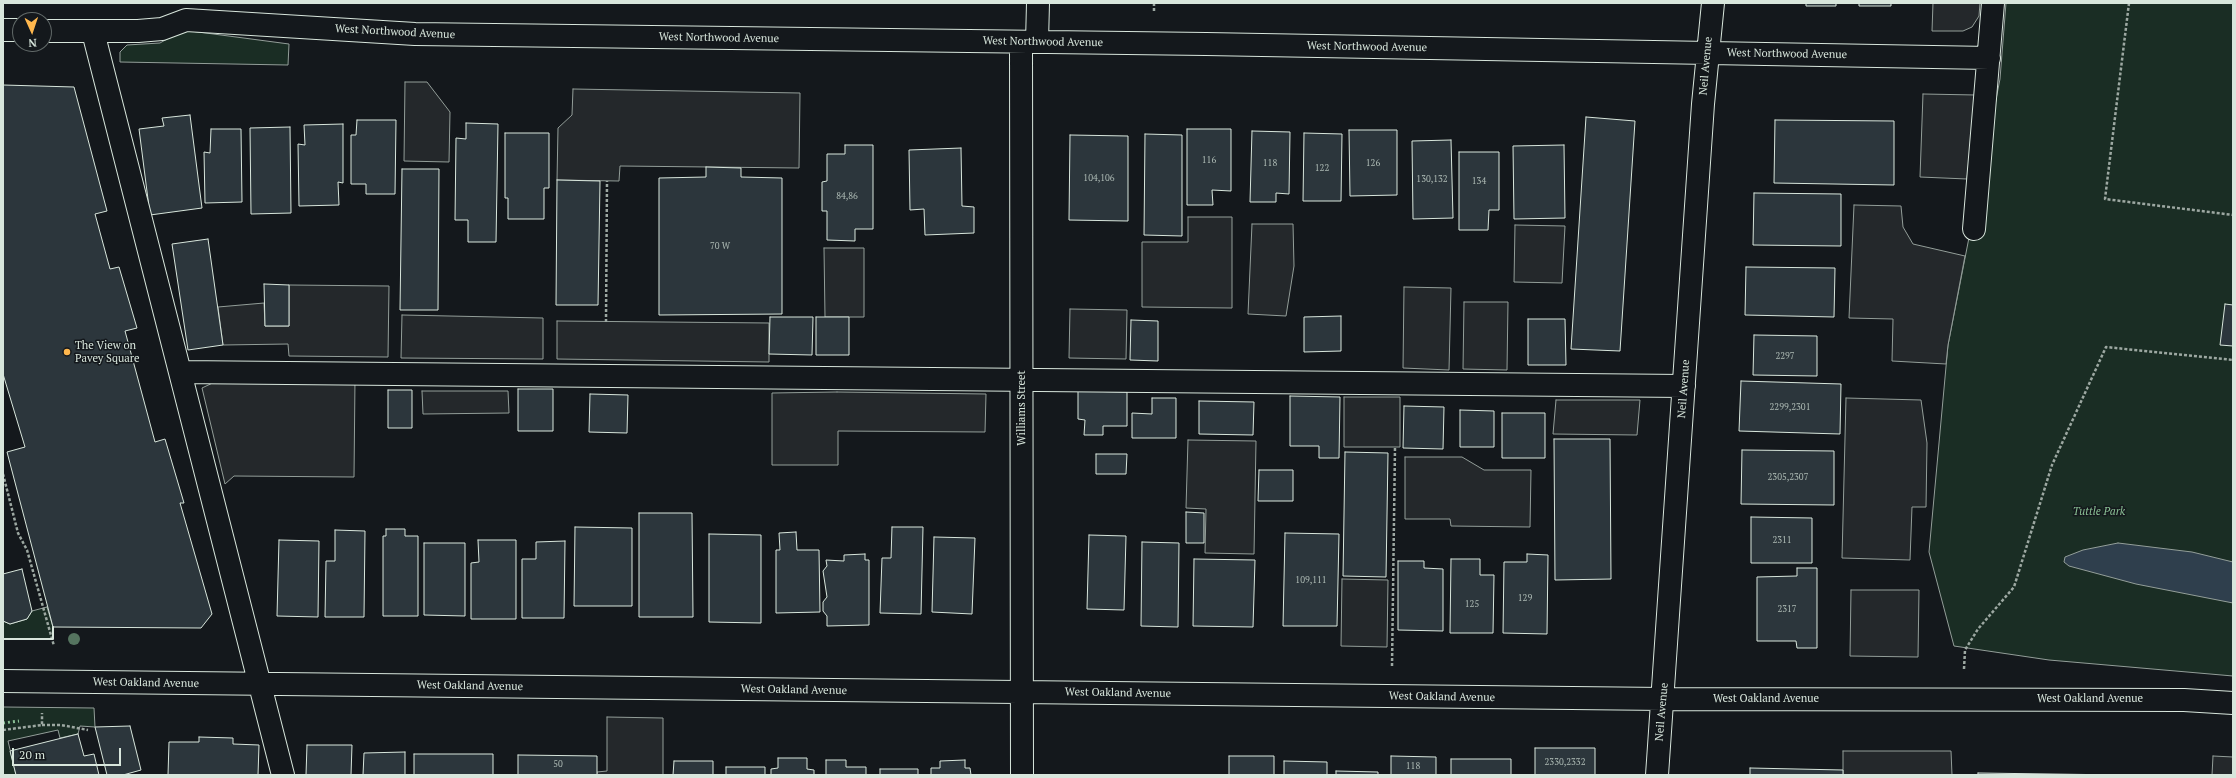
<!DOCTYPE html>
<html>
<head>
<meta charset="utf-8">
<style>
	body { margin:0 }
	#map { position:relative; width:2236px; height:778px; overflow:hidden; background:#14181c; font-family:"PT Serif",serif }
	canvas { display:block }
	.frame { position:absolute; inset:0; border:4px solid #d8e6dc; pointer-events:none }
	.north { position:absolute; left:12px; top:12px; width:40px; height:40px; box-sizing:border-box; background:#14181c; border:1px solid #626a69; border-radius:50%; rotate:177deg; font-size:11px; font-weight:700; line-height:16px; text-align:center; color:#d8e6dc }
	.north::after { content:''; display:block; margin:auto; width:14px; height:18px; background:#ffb74d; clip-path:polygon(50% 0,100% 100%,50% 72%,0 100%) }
	.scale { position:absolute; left:12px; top:748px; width:109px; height:18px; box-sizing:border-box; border:2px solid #d8e6dc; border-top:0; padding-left:5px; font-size:12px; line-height:14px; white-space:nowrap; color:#d8e6dc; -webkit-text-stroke:3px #14181c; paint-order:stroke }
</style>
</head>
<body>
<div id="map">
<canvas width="2236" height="778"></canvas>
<div class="frame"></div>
<div class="north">N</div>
<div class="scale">20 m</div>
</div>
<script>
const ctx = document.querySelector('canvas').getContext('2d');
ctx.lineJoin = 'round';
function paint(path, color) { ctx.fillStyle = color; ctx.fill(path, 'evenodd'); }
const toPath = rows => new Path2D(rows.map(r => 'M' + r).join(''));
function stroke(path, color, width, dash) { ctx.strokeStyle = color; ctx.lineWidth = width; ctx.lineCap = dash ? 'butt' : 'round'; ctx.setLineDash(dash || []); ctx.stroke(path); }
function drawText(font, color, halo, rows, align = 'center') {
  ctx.font = font + ' "PT Serif",serif'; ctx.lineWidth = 3; ctx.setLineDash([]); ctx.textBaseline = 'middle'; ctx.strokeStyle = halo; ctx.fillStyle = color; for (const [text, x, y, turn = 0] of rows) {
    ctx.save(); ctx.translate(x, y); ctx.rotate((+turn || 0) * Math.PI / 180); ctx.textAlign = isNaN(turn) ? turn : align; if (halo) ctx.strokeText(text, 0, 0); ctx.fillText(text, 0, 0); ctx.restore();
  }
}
const green = toPath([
	[2006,3,2233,3,2233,676,2049,660,1954,646,1929,552,1948,345,2000,79,2006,3],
	[183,30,289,44,288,65,120,62,120,52,127,45,160,43,183,30],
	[47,607,53,627,53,639,3,639,3,621,10,624,27,619,32,611,47,607],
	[3,707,94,708,95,727,80,726,78,734,60,738,58,730,8,741,16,775,3,775,3,707]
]);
paint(green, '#1a2d24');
stroke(green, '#939e99', 1);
const parking = toPath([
	[1933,3,1980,3,1979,16,1972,27,1963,31,1932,31,1933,3],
	[405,82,427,82,450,112,449,162,404,161,405,82],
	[573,89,800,93,799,168,620,166,619,181,557,180,558,128,572,115,573,89],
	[1923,94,1976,95,1967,179,1920,177,1923,94],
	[1854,205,1901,206,1903,227,1913,244,1965,256,1948,345,1946,364,1892,361,1893,319,1849,318,1854,205],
	[1188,217,1232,217,1232,308,1142,307,1142,242,1188,242,1188,217],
	[1252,224,1293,224,1294,266,1286,316,1248,314,1252,224],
	[1515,225,1565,226,1562,283,1514,282,1515,225],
	[824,248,864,248,864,317,825,317,824,248],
	[289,285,389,286,388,357,289,356,288,344,223,345,218,307,264,303,265,326,289,326,289,285],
	[1404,287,1451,288,1449,370,1403,368,1404,287],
	[1464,302,1508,302,1507,370,1463,369,1464,302],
	[1070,309,1127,310,1126,359,1069,358,1070,309],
	[402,315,543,318,543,359,401,358,402,315],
	[557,321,769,323,769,362,557,359,557,321],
	[221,379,355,379,354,477,234,476,225,484,202,388,221,379],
	[422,391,508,391,509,413,423,414,422,391],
	[837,392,986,394,985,432,838,431,838,465,772,465,772,393,837,392],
	[1344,397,1400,397,1400,447,1344,447,1344,397],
	[1846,398,1921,400,1927,443,1926,507,1912,507,1910,560,1842,558,1846,398],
	[1556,400,1640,400,1637,435,1553,434,1556,400],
	[1188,440,1256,441,1254,554,1205,553,1206,509,1186,508,1188,440],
	[1405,457,1462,457,1484,470,1531,470,1530,527,1451,526,1450,519,1405,519,1405,457],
	[1342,579,1388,580,1387,647,1341,646,1342,579],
	[1851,590,1919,590,1918,657,1850,656,1851,590],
	[607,717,663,718,663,775,597,775,597,772,607,771,607,717],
	[1843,751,1951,751,1952,775,1843,775,1843,751],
	[2213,756,2233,757,2233,775,2212,775,2213,756]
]);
paint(parking, '#24282b');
stroke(parking, '#939e99', 1);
const water = toPath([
	[2118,543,2192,552,2233,562,2233,603,2136,584,2069,566,2064,562,2065,557,2083,550,2118,543]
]);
paint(water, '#2f3f4d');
stroke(water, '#939e99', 1);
const building = toPath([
	[1806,3,1836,3,1836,6,1806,6,1806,3],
	[1859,3,1891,3,1891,6,1859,6,1859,3],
	[3,85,74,87,107,211,95,214,110,269,119,267,137,328,125,331,155,442,165,439,184,503,180,503,212,614,201,628,53,627,7,452,25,447,3,374,3,85],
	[190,115,202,208,150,215,139,129,164,126,162,118,190,115],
	[1586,117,1635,121,1620,351,1571,349,1586,117],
	[357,120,396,120,395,194,366,194,366,184,351,184,351,135,356,135,357,120],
	[1775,120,1894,121,1894,185,1774,183,1775,120],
	[466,123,498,124,496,242,468,242,468,220,455,220,456,138,466,139,466,123],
	[343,124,343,183,338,182,339,205,299,206,298,144,305,145,304,125,343,124],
	[290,127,291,213,251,214,250,128,290,127],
	[211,129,241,129,242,202,205,203,204,152,210,153,211,129],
	[1187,129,1231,129,1231,191,1212,190,1213,205,1187,205,1187,129],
	[1349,130,1397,130,1397,195,1350,196,1349,130],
	[1252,131,1290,132,1289,194,1276,193,1276,202,1250,202,1252,131],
	[505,133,549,133,549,188,544,188,544,219,508,219,508,198,505,198,505,133],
	[1304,133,1342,134,1341,201,1303,201,1304,133],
	[1145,134,1182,135,1182,236,1144,235,1145,134],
	[1070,135,1128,136,1128,221,1069,220,1070,135],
	[1451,140,1453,218,1413,219,1412,141,1451,140],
	[845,145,873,145,873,229,855,229,855,241,827,240,827,211,822,211,822,182,827,181,827,154,845,154,845,145],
	[1564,145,1565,218,1514,219,1513,146,1564,145],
	[961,148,962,206,974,207,974,233,925,235,924,209,910,210,909,150,961,148],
	[1459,152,1499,152,1499,210,1489,210,1488,230,1459,230,1459,152],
	[706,167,741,168,741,177,782,178,782,314,659,315,659,178,706,177,706,167],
	[402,169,439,169,438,310,400,310,402,169],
	[557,180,600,181,598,305,556,305,557,180],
	[1754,193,1841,194,1841,246,1753,245,1754,193],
	[208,239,223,345,188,350,172,244,208,239],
	[1746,267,1835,268,1834,317,1745,315,1746,267],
	[264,284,289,285,289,326,265,326,264,284],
	[2225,304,2233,305,2233,346,2220,345,2225,304],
	[1341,316,1341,351,1304,352,1304,317,1341,316],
	[770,317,813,317,812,355,769,354,770,317],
	[816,317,849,317,849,355,816,355,816,317],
	[1528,319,1565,319,1566,365,1528,365,1528,319],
	[1131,320,1158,321,1158,361,1130,360,1131,320],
	[1754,335,1817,336,1817,376,1753,375,1754,335],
	[1741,381,1841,384,1840,434,1739,431,1741,381],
	[518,389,553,389,553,431,518,431,518,389],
	[388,390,412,390,412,428,388,428,388,390],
	[1078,391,1127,392,1127,426,1103,426,1103,435,1084,435,1085,420,1078,419,1078,391],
	[590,394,628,395,627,433,589,432,590,394],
	[1290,396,1340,397,1339,458,1319,458,1319,446,1290,446,1290,396],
	[1152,398,1176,398,1176,438,1132,438,1132,413,1152,414,1152,398],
	[1199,401,1254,402,1253,435,1199,434,1199,401],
	[1404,406,1444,407,1443,449,1403,448,1404,406],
	[1460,410,1494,411,1494,447,1460,447,1460,410],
	[1502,413,1545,413,1545,458,1502,458,1502,413],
	[1554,439,1610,439,1611,579,1555,580,1554,439],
	[1742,450,1834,451,1834,505,1741,504,1742,450],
	[1345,452,1388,453,1386,577,1343,576,1345,452],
	[1096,454,1127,454,1126,474,1096,474,1096,454],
	[1259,470,1293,470,1293,501,1258,501,1259,470],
	[1186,512,1204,513,1204,543,1186,543,1186,512],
	[639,513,692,513,693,617,639,617,639,513],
	[1751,517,1812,518,1812,563,1751,563,1751,517],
	[575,527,632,528,632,606,574,606,575,527],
	[892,527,923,527,921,614,880,613,882,558,891,558,892,527],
	[386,529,405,529,405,536,418,536,418,616,383,616,383,536,386,536,386,529],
	[335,530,365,531,364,617,325,617,326,561,335,561,335,530],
	[796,532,797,550,819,550,820,612,776,613,776,550,780,550,779,533,796,532],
	[1285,533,1339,534,1337,626,1283,626,1285,533],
	[709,534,761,535,761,623,709,622,709,534],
	[1089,535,1126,536,1124,610,1087,609,1089,535],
	[934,537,975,538,972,614,932,612,934,537],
	[279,540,319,541,318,617,277,616,279,540],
	[478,540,516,540,516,619,471,619,471,563,479,562,478,540],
	[565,541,564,618,522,618,522,559,536,559,536,542,565,541],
	[1142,542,1179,543,1178,627,1141,626,1142,542],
	[424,543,465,543,465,616,424,615,424,543],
	[865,554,865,560,869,560,869,625,827,626,827,616,823,611,823,602,827,597,823,571,827,566,826,560,844,561,844,555,865,554],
	[1527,554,1548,555,1547,634,1503,633,1504,562,1527,562,1527,554],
	[1194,559,1255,560,1253,627,1193,626,1194,559],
	[1451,559,1480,559,1480,575,1494,575,1493,633,1450,633,1451,559],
	[1398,561,1424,561,1424,568,1443,569,1443,631,1398,630,1398,561],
	[1797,568,1817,568,1817,648,1797,648,1796,641,1757,641,1757,577,1797,576,1797,568],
	[22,569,32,611,27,619,10,624,3,621,3,574,22,569],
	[130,726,141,770,123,775,107,775,95,727,130,726],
	[78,734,84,756,94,754,99,775,16,775,10,751,78,734],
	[199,737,233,738,233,744,259,745,258,775,168,775,169,742,199,742,199,737],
	[307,745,352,745,351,775,306,775,307,745],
	[1535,748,1595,748,1595,775,1535,775,1535,748],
	[405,752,405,775,363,775,364,753,405,752],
	[414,754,493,754,493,775,414,775,414,754],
	[518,755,597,756,597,775,518,775,518,755],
	[1229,756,1274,756,1274,775,1229,775,1229,756],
	[1391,756,1436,757,1436,775,1391,775,1391,756],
	[778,758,807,758,807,769,814,770,814,775,771,775,771,769,778,768,778,758],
	[1451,759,1511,759,1511,775,1451,775,1451,759],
	[826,760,846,760,846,767,866,767,866,775,826,775,826,760],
	[965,760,965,768,970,768,971,775,931,775,931,768,940,768,940,761,965,760],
	[674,761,713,761,713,775,673,775,674,761],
	[1284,761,1327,762,1327,775,1284,775,1284,761],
	[726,767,765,767,765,775,726,775,726,767],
	[1750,768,1843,770,1843,775,1750,775,1750,768],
	[880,769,918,769,918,775,880,775,880,769],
	[1336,771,1378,772,1378,775,1336,775,1336,771],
	[1978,773,2122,775,1978,775,1978,773]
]);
paint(building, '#2c363c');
stroke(building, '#d8e6dc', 1);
const minor = toPath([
	[3,30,20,30],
	[44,31,138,31,162,29,186,20,415,34,1206,44,1989,58],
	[93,32,283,775],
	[1021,42,1022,775],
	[1037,42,1038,3],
	[1974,229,1993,3],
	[180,372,1684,386],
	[3,681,1664,699,2184,700,2233,703],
	[1657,775,1703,104,1713,3]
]);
stroke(minor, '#d8e6dc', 24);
stroke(toPath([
	[2129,3,2105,199,2233,215],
	[696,4,696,3],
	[1154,11,1154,3],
	[606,322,607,181],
	[3,474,18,533,27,550,54,646],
	[1392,666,1395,447],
	[1964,669,1965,650,1978,629,2014,587,2052,465,2106,347,2233,360],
	[42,725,61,725,88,730],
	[3,730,42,725,42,713]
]), '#9da8a2', 2.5, [3, 2]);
stroke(minor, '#14181c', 22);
stroke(toPath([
	[3,723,19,721]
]), '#8ac095', 3, [2, 3]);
stroke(toPath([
	[3,639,53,639,53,627]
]), '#d8e6dc', 2);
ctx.fillStyle = '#55745f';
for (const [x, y] of [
	[74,639]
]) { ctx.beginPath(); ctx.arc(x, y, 6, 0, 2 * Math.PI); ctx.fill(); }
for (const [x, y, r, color] of [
	[67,352,4,"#ffb74d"]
]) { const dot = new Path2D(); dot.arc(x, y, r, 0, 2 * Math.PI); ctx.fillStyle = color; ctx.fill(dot); stroke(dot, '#14181c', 1.5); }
drawText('9px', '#adbab4', null, [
	["116",1209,160],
	["118",1270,163],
	["126",1373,163],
	["122",1322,168],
	["104,106",1099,178],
	["130,132",1432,179],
	["134",1479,181],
	["84,86",847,196],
	["70 W",720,246],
	["2297",1785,356],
	["2299,2301",1790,407],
	["2305,2307",1788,477],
	["2311",1782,540],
	["109,111",1311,580],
	["129",1525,598],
	["125",1472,604],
	["2317",1787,609],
	["2330,2332",1565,762],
	["50",558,764],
	["118",1413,766]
]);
drawText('11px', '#d8e6dc', '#14181c', [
	["West Northwood Avenue",395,32,3],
	["West Northwood Avenue",719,38,1],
	["West Northwood Avenue",1043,42,1],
	["West Northwood Avenue",1367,47,1],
	["West Northwood Avenue",1787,54,1],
	["Neil Avenue",1706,66,-85],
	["Neil Avenue",1684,389,-86],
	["Williams Street",1022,408,-90],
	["West Oakland Avenue",146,683,1],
	["West Oakland Avenue",470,686,1],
	["West Oakland Avenue",794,690,1],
	["West Oakland Avenue",1118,693,1],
	["West Oakland Avenue",1442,697,1],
	["West Oakland Avenue",1766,699],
	["West Oakland Avenue",2090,699],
	["Neil Avenue",1662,712,-85]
]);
drawText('11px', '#d8e6dc', '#14181c', [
	["The View on",75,346],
	["Pavey Square",75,359]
], 'left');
drawText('italic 11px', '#8ac095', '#14181c', [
	["Tuttle Park",2099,512]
]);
</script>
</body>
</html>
